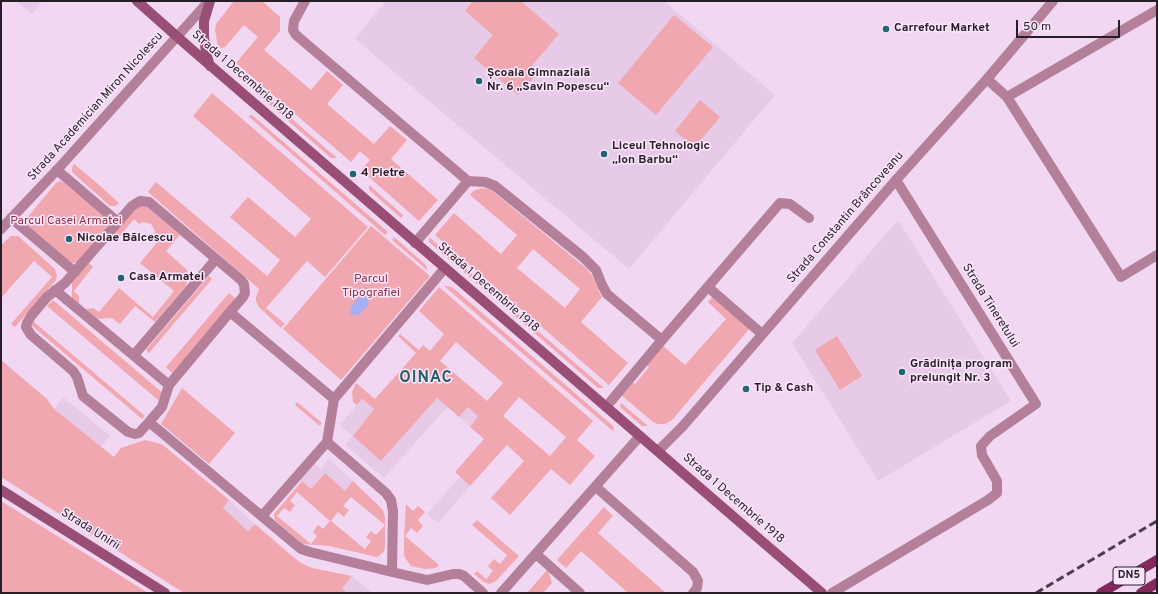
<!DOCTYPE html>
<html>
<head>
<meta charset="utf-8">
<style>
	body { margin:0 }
	#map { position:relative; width:1158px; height:594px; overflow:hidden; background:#f2d7f2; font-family:Overpass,sans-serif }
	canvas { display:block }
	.frame { position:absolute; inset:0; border:2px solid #271e27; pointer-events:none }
	.scale { position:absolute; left:1016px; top:20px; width:104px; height:18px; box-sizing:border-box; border:2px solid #271e27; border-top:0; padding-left:5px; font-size:12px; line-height:14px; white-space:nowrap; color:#271e27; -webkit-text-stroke:3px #fce6fc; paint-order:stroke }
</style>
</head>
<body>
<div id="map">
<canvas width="1158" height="594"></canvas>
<div class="frame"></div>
<div class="scale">50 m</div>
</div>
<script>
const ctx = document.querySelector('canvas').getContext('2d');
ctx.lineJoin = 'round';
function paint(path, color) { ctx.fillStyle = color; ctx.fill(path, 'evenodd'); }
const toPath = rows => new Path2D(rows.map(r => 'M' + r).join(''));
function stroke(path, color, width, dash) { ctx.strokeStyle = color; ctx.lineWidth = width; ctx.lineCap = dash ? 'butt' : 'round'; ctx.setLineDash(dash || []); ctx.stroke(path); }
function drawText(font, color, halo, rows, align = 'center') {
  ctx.font = font + ' Overpass,sans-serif'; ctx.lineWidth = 3; ctx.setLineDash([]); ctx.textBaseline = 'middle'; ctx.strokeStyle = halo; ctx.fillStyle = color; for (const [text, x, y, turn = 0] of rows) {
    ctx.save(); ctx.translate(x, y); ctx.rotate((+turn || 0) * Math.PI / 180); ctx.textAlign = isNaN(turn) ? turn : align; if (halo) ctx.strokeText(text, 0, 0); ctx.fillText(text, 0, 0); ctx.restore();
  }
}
paint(toPath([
	[16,1,38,1,41,4,32,14],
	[386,1,664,1,775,95,629,269,355,39],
	[898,220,1011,401,878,481,792,343],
	[63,397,110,436,101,447,54,409],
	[437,398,447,407,384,478,345,445,353,436,340,425,362,399,374,409,353,436,382,460],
	[468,407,479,416,470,427,459,417],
	[329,459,353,481,345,491,311,489,300,479,314,463,321,469],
	[460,477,470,486,438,523,427,514],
	[229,500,255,524,248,531,223,508],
	[352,576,373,593,348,593,342,589]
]), '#e7c9e8');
paint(toPath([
	[234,1,262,1,280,17,280,31,264,50,311,90,327,71,343,85,327,104,374,144,390,126,407,140,391,159,438,200,419,221,361,170,370,160,360,151,351,162,236,63,258,37,244,25,225,47,221,48,218,47,215,30,216,24],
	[473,1,521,1,559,34,530,68,537,74,518,95,474,58,493,35,465,11],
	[674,15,713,47,656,115,618,83],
	[232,67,337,158,331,158,232,72],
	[212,93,368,227,325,277,307,261,266,308,285,324,281,328,259,307,256,301,256,297,259,289,148,192,156,182,267,276,280,260,230,217,248,197,295,237,311,219,193,116],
	[700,100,720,117,694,148,675,131],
	[252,115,388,232,385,235,248,116],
	[74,164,98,184,119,203,115,206,110,206,72,172,72,168],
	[60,181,64,183,107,218,109,222,108,226,78,262,74,263,70,262,26,225,25,222,26,219,56,183],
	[369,185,403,215,401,218,369,190],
	[482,188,491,190,587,269,593,277,599,292,602,297,581,322,628,363,609,385,435,235,454,213,501,254,517,235,470,195,473,191],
	[533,249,580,289,565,308,517,268],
	[140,205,147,207,180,235,166,251,187,270,188,277,186,286,155,322,135,306,120,324,112,318,95,319,72,300,72,282,88,262,93,267,74,291,79,296,79,303,85,309,93,308,99,312,119,288,153,317,174,291,140,263,159,240,154,236,155,231,151,224,143,222,139,224,134,219,115,242,109,237],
	[371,226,430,276,341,380,283,329],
	[11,236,18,236,55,269,57,276,56,280,15,327,11,324,52,277,34,261,1,298,1,245],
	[394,237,426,265,427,270,392,240],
	[429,237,604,388,598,388,429,242],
	[209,276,212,279,149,353,146,350],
	[444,286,452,287,613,426,614,432],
	[439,287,593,421,577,440,595,456,570,485,551,469,510,515,491,498,524,461,507,445,470,486,455,472,484,439,470,427,478,416,468,407,459,417,437,398,381,461,353,436,374,409,362,399,357,405,353,402,352,392,354,387,356,383,375,399,416,353,398,336,400,334,419,350,423,345,430,351,444,334,419,311],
	[456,342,503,383,487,401,440,361],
	[519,397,566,437,550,456,503,416],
	[229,293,236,299,173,374,166,367],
	[713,296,750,328,672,420,665,424,658,424,653,422,620,394,631,381,635,384,649,367,645,364,662,345,685,365,726,319,708,302],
	[53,300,164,394,158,400,47,306],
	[34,322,145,416,142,419,31,325],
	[837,336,862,376,840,390,815,350],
	[1,360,47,399,54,409,114,457,121,448,145,440,154,442,163,445,229,500,223,508,248,531,255,524,292,556,301,563,312,568,352,576,342,589,348,593,184,593,1,477],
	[182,388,235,433,209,464,161,424],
	[297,402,322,423,320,426,295,405],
	[621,403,648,426,642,426,620,407],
	[325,473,345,491,353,481,383,510,385,517,385,548,384,551,379,556,377,557,329,546,303,544,275,520,274,517,274,514,302,481,311,489],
	[297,492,330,521,323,529,318,525,313,532,317,536,311,544,277,516,284,508,290,512,295,505,290,501],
	[351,497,385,525,376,535,371,531,366,537,371,541,365,549,331,521,338,512,344,517,349,510,343,506],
	[1,501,86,554,148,593,1,593],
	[406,504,413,511,418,506,425,512,418,520,423,526,417,533,411,528,405,536,439,565,436,568,425,569,411,566,405,558,404,554,404,536],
	[604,507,613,516,598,533,666,593,628,593,581,551,566,568,557,560],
	[477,520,519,556,496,581,490,584,484,582,474,574,477,571,486,579,493,571,488,566,494,559,500,564,507,555,472,525],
	[548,569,552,583,543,593,527,593]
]), '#f1a7af');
paint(toPath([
	[360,296,367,296,369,304,359,315,358,314,353,316,350,313,351,309,350,308]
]), '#a6aef4');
stroke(toPath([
	[305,1,294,21,293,30,296,35,468,181,485,182,495,186,583,257,596,270,602,285,607,294,662,340],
	[987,79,1007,97,1121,277,1157,255],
	[1007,97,1157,10],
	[57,170,118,222],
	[11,218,75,272],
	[415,243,468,181],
	[708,287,762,334],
	[55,290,169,385],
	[230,312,169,385,162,407,149,422,301,549,310,552,392,572],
	[134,355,216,259],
	[606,407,662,340,780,203,790,204,809,218],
	[149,422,139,433,135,434,128,432,83,396,77,377,73,371,31,335,26,327,27,323,31,316,47,297,65,283,132,206,140,201,149,202,241,280,244,284,245,293,243,297,230,312,334,399],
	[327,442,386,493,391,500,393,511,392,572,427,580,453,574,459,574,464,576,483,593],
	[596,487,693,572,698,581,697,588,693,593],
	[262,516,327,442,334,399,445,268],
	[536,554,580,593],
	[501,593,640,436],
	[832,593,988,500,997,493,997,481,982,455,981,446,990,436,1036,404,896,180]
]), '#b47f98', 10);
stroke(toPath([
	[1,229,57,170,209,1],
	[658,451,683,426,896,180,987,79,1053,1]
]), '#b47f98', 10);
stroke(toPath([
	[137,1,190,48,822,593],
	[210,1,204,21,204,36,206,53,210,66],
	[1,490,165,593]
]), '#994f75', 10);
stroke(toPath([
	[1101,593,1157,560],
	[1141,593,1157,583]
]), '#83285c', 10);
stroke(toPath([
	[1036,593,1157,521]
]), '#4b3f4b', 3, [8, 4]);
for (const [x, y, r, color] of [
	[886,29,4,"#1b6671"],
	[479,81,4,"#1b6671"],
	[604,154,4,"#1b6671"],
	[353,174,4,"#1b6671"],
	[69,239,4,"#1b6671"],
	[121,278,4,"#1b6671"],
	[902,372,4,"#1b6671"],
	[746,389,4,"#1b6671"]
]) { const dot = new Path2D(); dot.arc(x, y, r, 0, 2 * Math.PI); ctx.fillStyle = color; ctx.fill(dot); stroke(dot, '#fce6fc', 1.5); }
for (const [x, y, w] of [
	[1129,576,32]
]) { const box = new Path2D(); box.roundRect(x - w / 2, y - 9, w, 18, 3); ctx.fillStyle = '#fce6fc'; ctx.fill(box); stroke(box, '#271e27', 1); }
drawText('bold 11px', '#271e27', null, [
	["DN5",1129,576]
]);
drawText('bold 12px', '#271e27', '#fce6fc', [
	["Carrefour Market",894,29],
	["Școala Gimnazială",487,74],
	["Nr. 6 „Savin Popescu“",487,88],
	["Liceul Tehnologic",612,147],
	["„Ion Barbu“",612,161],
	["4 Pietre",361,174],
	["Nicolae Bălcescu",77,239],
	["Casa Armatei",129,278],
	["Grădinița program",910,365],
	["prelungit Nr. 3",910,379],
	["Tip & Cash",754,389]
], 'left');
drawText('12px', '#271e27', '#fce6fc', [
	["Strada 1 Decembrie 1918",242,76,41],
	["Strada Academician Miron Nicolescu",96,107,-48],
	["Strada Constantin Brâncoveanu",846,218,-49],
	["Strada 1 Decembrie 1918",488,288,41],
	["Strada Tineretului",990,306,58],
	["Strada 1 Decembrie 1918",733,499,41],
	["Strada Unirii",90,530,32]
]);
drawText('12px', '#923144', '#fce6fc', [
	["Parcul Casei Armatei",66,222],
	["Parcul",371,280],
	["Tipografiei",371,294]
]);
ctx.letterSpacing = '1px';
drawText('bold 16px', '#286069', '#fce6fc', [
	["OINAC",426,379]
]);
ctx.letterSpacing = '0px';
</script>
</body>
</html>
